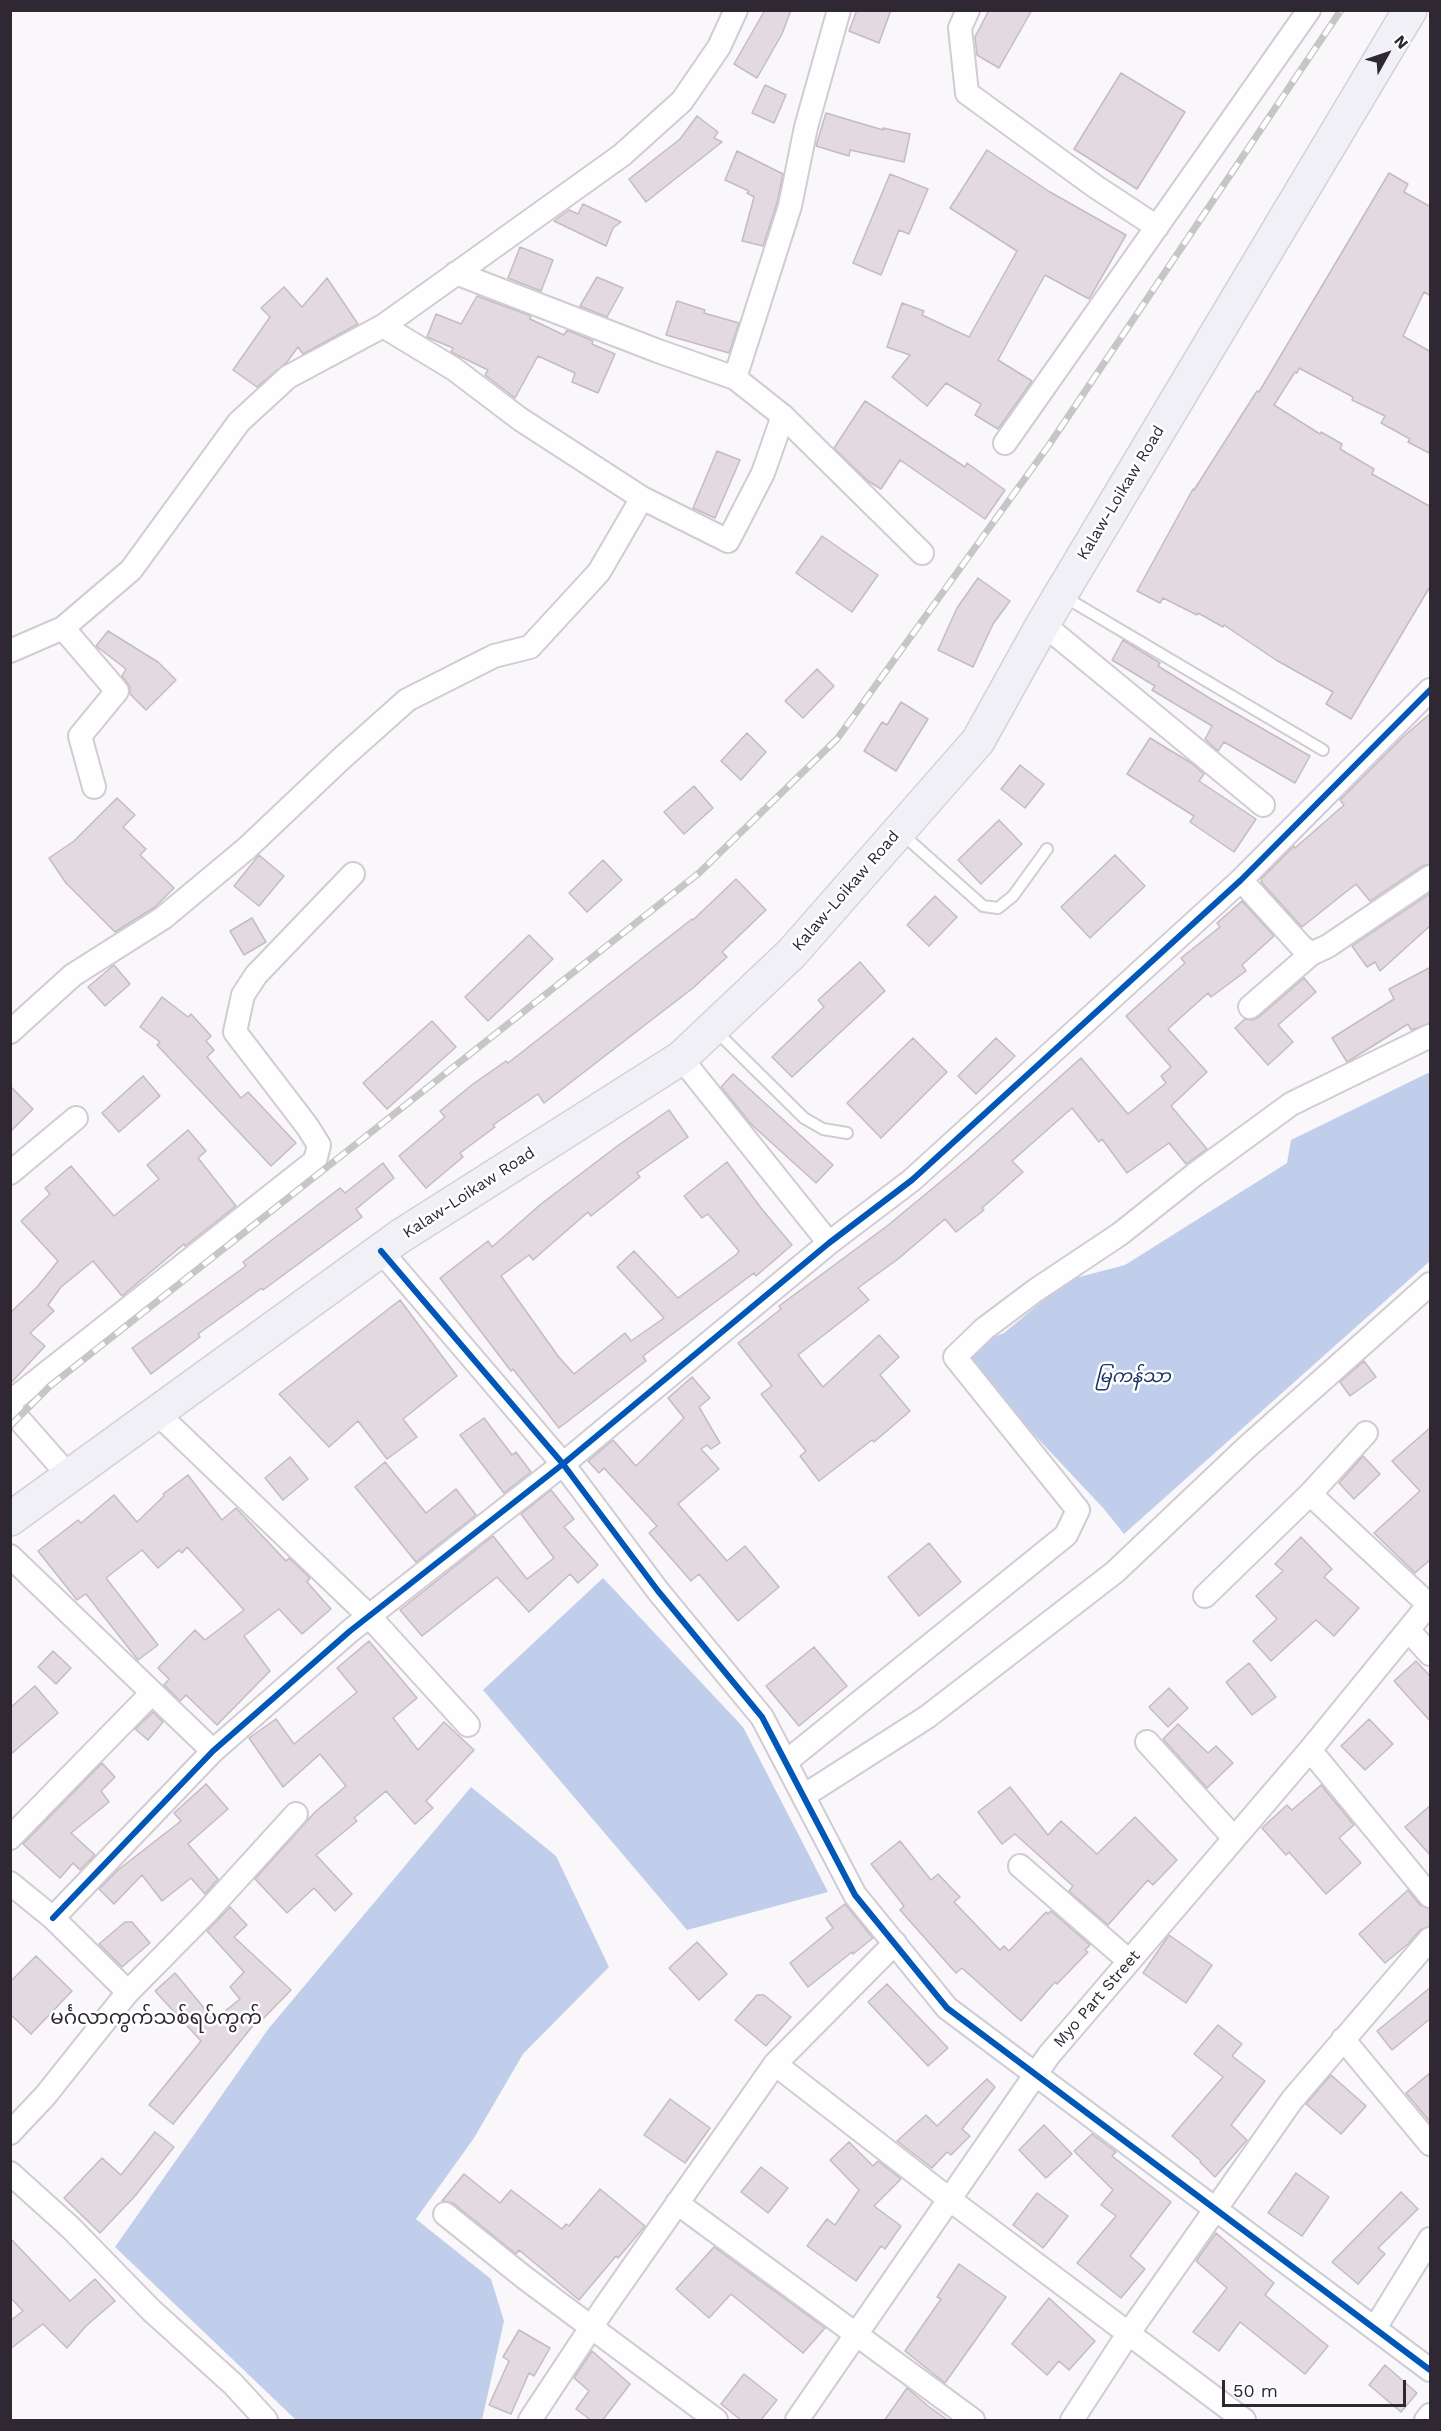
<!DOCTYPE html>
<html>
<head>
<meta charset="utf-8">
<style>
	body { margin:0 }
	#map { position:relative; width:1441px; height:2431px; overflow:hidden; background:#faf7fb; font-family:"Work Sans",sans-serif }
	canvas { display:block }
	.frame { position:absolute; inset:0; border:12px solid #2f2833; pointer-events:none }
	.north { position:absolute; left:1357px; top:24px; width:60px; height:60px; -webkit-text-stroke:4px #fff; paint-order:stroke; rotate:50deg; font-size:16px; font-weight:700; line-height:24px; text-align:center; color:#2f2833 }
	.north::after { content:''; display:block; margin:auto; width:21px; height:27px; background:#2f2833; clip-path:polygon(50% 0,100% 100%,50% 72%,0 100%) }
	.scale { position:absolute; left:1222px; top:2380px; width:184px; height:27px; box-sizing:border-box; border:3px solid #2f2833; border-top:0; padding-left:8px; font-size:18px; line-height:21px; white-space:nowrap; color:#2f2833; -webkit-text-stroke:4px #fff; paint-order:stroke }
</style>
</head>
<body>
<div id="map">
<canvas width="1441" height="2431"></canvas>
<div class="frame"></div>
<div class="north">N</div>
<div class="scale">50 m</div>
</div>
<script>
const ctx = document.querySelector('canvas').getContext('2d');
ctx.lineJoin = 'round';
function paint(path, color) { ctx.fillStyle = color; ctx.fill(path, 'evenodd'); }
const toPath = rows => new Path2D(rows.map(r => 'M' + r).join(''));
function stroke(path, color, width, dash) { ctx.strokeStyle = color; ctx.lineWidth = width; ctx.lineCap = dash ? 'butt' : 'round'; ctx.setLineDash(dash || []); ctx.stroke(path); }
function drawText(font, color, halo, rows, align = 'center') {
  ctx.font = font + ' "Work Sans","Noto Sans Myanmar",sans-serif'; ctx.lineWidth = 5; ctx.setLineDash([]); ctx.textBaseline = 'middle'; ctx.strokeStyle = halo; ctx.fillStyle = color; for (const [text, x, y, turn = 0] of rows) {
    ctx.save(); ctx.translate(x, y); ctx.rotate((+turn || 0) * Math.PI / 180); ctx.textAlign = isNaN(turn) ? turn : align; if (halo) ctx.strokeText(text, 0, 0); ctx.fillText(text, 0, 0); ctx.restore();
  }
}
paint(toPath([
	[1430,1072,1430,1261,1124,1534,1104,1509,964,1360,973,1345,1004,1333,1068,1280,1125,1265,1287,1163,1291,1140],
	[603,1578,743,1727,828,1892,687,1930,483,1690],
	[471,1787,556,1856,609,1967,523,2054,474,2138,416,2219,491,2279,504,2321,482,2420,296,2420,115,2247,269,2028]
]), '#c0ceec');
const building = toPath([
	[765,10,791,10,782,34,757,78,734,64,765,10],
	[857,10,891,10,879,43,849,31,857,10],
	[989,10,1032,10,999,68,977,55,975,37,989,10],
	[1121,73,1185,112,1137,189,1074,149,1121,73],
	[765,85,786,95,774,123,752,113,765,85],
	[826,113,883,130,883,128,910,134,904,162,850,150,849,156,816,146,826,113],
	[697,116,718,132,714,138,722,142,646,202,629,179,680,139,697,116],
	[987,150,1050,192,1126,235,1089,299,1045,275,998,360,1032,381,998,429,975,415,981,404,946,383,927,406,892,377,910,355,887,347,902,303,924,311,922,315,969,337,1017,251,950,208,987,150],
	[737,151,783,174,777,203,763,246,742,241,754,197,747,193,749,191,725,180,737,151],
	[1389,173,1408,184,1404,192,1431,207,1431,296,1424,292,1403,336,1431,352,1431,454,1408,442,1410,439,1381,423,1385,416,1352,400,1353,397,1299,368,1297,373,1295,372,1274,405,1320,434,1321,432,1342,444,1340,449,1374,469,1372,474,1431,507,1431,585,1351,719,1326,704,1333,692,1276,660,1224,625,1223,627,1198,613,1197,615,1163,598,1160,603,1137,591,1193,489,1194,490,1257,391,1259,392,1389,173],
	[890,174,928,189,909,234,899,230,881,275,853,263,890,174],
	[583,204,621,222,613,228,606,246,554,221,569,210,578,214,583,204],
	[520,247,553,260,541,291,508,278,520,247],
	[597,277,623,288,607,317,580,306,597,277],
	[327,278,358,324,303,354,298,347,287,362,257,387,233,370,270,317,261,308,284,287,302,307,327,278],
	[477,296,531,316,530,319,564,335,567,330,593,341,592,344,615,354,598,393,572,382,575,373,538,356,515,398,485,375,488,370,451,352,453,348,427,337,436,314,461,324,477,296],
	[677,301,705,310,704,313,739,323,729,353,666,335,677,301],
	[865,401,965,467,967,463,1005,490,985,519,900,460,881,489,868,481,834,448,865,401],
	[717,451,740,460,715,518,693,508,717,451],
	[822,536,878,575,852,612,796,573,822,536],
	[978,578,1010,601,993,624,973,667,938,650,957,608,978,578],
	[108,631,158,662,176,680,146,710,130,694,130,687,122,676,126,669,96,646,108,631],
	[1123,640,1160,663,1158,666,1211,699,1310,756,1295,783,1224,742,1218,751,1205,739,1212,726,1152,690,1155,686,1112,660,1123,640],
	[817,669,834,686,803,718,785,701,817,669],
	[901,702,928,719,896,771,864,751,882,722,887,725,901,702],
	[1431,713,1431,864,1422,866,1370,901,1356,884,1302,927,1262,883,1261,879,1294,846,1295,848,1344,805,1340,800,1404,736,1431,713],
	[747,733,766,752,741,780,721,761,747,733],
	[1150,738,1191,763,1204,774,1199,781,1256,819,1234,852,1190,822,1194,816,1127,774,1150,738],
	[1020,765,1044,784,1025,808,1001,789,1020,765],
	[694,786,713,808,684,834,664,812,694,786],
	[117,798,135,815,123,827,146,849,140,855,174,888,155,907,115,932,66,883,49,858,74,841,117,798],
	[999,820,1022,844,981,884,958,860,999,820],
	[259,855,284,876,259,906,234,886,259,855],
	[1115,855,1145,886,1090,938,1061,907,1115,855],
	[603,860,622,880,587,912,569,893,603,860],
	[736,879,766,910,722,952,727,957,693,988,544,1103,538,1094,493,1125,495,1127,460,1153,463,1157,426,1188,399,1156,445,1117,440,1111,473,1084,506,1061,508,1063,692,919,693,920,736,879],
	[1431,893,1431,925,1380,971,1375,962,1367,967,1352,946,1431,893],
	[935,896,957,917,929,946,907,925,935,896],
	[1242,901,1274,936,1242,965,1246,971,1211,997,1208,993,1168,1029,1207,1072,1171,1106,1207,1149,1186,1164,1169,1143,1127,1173,1102,1139,1099,1142,1072,1108,1012,1161,1023,1172,982,1208,984,1210,956,1232,945,1219,898,1259,858,1288,869,1300,798,1355,823,1387,879,1335,899,1357,880,1375,910,1411,874,1442,872,1440,819,1481,800,1456,806,1451,761,1394,772,1386,738,1343,781,1309,779,1306,887,1226,968,1159,1081,1058,1128,1114,1166,1083,1161,1076,1171,1067,1126,1016,1185,963,1181,958,1220,927,1217,923,1242,901],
	[252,918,266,942,244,955,230,931,252,918],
	[529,935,553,959,488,1021,465,997,529,935],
	[860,962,885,991,792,1077,772,1057,824,1007,818,1000,860,962],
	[114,965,130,984,105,1006,88,987,114,965],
	[1431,967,1431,1023,1411,1030,1408,1024,1347,1062,1332,1038,1394,999,1389,989,1431,967],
	[1304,978,1316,992,1278,1025,1293,1042,1268,1065,1235,1028,1245,1019,1252,1020,1259,1017,1304,978],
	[162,997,188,1017,191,1014,211,1036,206,1041,214,1050,207,1057,241,1098,248,1092,296,1143,271,1166,157,1045,160,1042,140,1027,162,997],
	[432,1021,456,1047,387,1109,363,1083,432,1021],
	[913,1038,947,1072,881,1138,847,1103,913,1038],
	[996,1038,1015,1056,976,1094,958,1076,996,1038],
	[733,1074,833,1165,816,1183,752,1125,721,1087,733,1074],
	[143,1076,160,1096,119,1132,102,1113,143,1076],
	[10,1086,33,1109,10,1132,10,1086],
	[669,1110,688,1137,637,1173,640,1177,591,1216,588,1212,533,1260,529,1255,501,1276,558,1356,574,1374,625,1333,631,1341,664,1318,617,1267,634,1251,678,1298,737,1254,739,1251,708,1214,702,1218,684,1196,727,1162,761,1208,792,1245,756,1276,754,1273,643,1356,646,1361,559,1428,513,1369,511,1371,440,1278,488,1241,492,1247,541,1204,620,1144,669,1110],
	[188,1130,206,1151,198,1158,236,1206,185,1246,184,1244,122,1296,93,1261,61,1287,48,1305,54,1311,30,1333,45,1346,10,1384,10,1313,37,1287,58,1261,21,1221,50,1194,45,1188,71,1166,114,1216,159,1179,147,1165,188,1130],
	[383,1163,394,1178,356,1209,362,1217,263,1290,262,1288,198,1334,200,1337,151,1374,132,1348,246,1266,243,1262,340,1188,345,1193,383,1163],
	[400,1300,457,1376,403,1419,417,1437,387,1459,358,1421,329,1447,279,1394,400,1300],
	[1364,1361,1376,1377,1350,1396,1340,1382,1364,1361],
	[692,1377,710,1398,699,1407,720,1443,711,1449,707,1445,701,1449,719,1469,678,1504,727,1561,745,1546,779,1587,738,1621,699,1574,691,1581,649,1533,657,1526,604,1468,599,1473,588,1461,613,1440,636,1466,684,1418,668,1398,692,1377],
	[484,1418,512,1455,516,1452,531,1472,504,1493,460,1435,484,1418],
	[1431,1427,1431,1559,1415,1573,1374,1533,1420,1491,1392,1461,1431,1427],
	[1363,1456,1380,1474,1354,1499,1339,1483,1363,1456],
	[290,1457,308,1479,283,1500,265,1478,290,1457],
	[385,1462,426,1513,456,1489,476,1515,416,1562,355,1487,385,1462],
	[188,1475,222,1520,236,1508,286,1561,289,1558,310,1578,307,1582,331,1609,302,1634,279,1609,244,1636,270,1671,217,1725,186,1695,180,1701,164,1685,169,1679,158,1668,195,1630,205,1640,244,1610,187,1547,182,1553,179,1550,158,1568,142,1550,106,1578,158,1645,138,1660,86,1594,77,1600,38,1551,78,1520,81,1523,114,1495,137,1522,164,1496,163,1494,188,1475],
	[551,1490,574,1519,564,1527,598,1565,578,1583,570,1574,529,1612,497,1577,422,1636,400,1610,493,1536,527,1579,554,1558,521,1514,551,1490],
	[1301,1537,1332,1569,1324,1577,1359,1608,1334,1636,1316,1620,1271,1661,1253,1641,1277,1619,1256,1596,1283,1571,1275,1564,1301,1537],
	[929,1543,961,1582,919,1616,888,1577,929,1543],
	[369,1641,417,1698,393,1718,418,1750,444,1722,474,1750,426,1801,433,1808,415,1824,386,1791,354,1818,357,1821,316,1855,352,1894,335,1911,314,1888,287,1913,255,1879,315,1812,346,1786,320,1754,283,1787,249,1738,276,1719,294,1744,357,1692,337,1668,369,1641],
	[814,1647,847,1686,799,1726,766,1686,814,1647],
	[53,1651,71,1668,56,1684,38,1667,53,1651],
	[1416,1661,1431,1677,1431,1722,1394,1681,1416,1661],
	[1249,1663,1276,1697,1252,1715,1226,1682,1249,1663],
	[35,1686,58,1713,10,1755,10,1708,35,1686],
	[1169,1688,1188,1708,1168,1727,1149,1707,1169,1688],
	[153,1712,163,1722,148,1740,135,1729,153,1712],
	[1369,1719,1393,1744,1365,1770,1341,1746,1369,1719],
	[1178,1724,1208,1753,1216,1746,1233,1763,1207,1788,1163,1739,1178,1724],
	[102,1763,115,1777,101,1791,109,1802,71,1833,95,1855,80,1870,73,1863,60,1878,23,1844,102,1763],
	[206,1784,228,1809,188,1844,218,1879,205,1894,191,1878,162,1901,142,1875,114,1904,99,1889,118,1870,181,1821,174,1813,206,1784],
	[1321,1785,1354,1825,1339,1838,1361,1863,1326,1894,1289,1852,1286,1855,1262,1828,1287,1805,1292,1810,1321,1785],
	[1010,1787,1048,1835,1061,1821,1097,1854,1135,1817,1177,1860,1153,1885,1148,1880,1108,1925,1069,1891,1073,1886,1015,1834,1002,1844,978,1812,1010,1787],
	[1431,1805,1431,1856,1405,1827,1431,1805],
	[900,1841,931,1880,938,1874,960,1897,954,1902,1000,1950,1004,1946,1009,1951,1046,1912,1048,1914,1051,1911,1090,1945,1085,1950,1088,1952,1057,1984,1055,1982,1021,2021,962,1968,956,1973,900,1910,904,1906,871,1864,900,1841],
	[1408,1890,1420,1905,1431,1909,1431,1926,1420,1930,1408,1944,1385,1963,1359,1934,1408,1890],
	[845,1904,873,1938,853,1954,852,1952,808,1987,790,1963,833,1928,826,1918,845,1904],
	[230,1907,247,1925,234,1937,291,1990,258,2024,256,2022,173,2124,149,2105,201,2041,155,1991,175,1973,214,2020,240,1999,230,1987,244,1972,207,1931,230,1907],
	[125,1922,132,1922,150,1943,122,1967,99,1944,125,1922],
	[1169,1935,1212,1965,1186,2003,1143,1973,1169,1935],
	[697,1942,727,1974,699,2000,669,1968,697,1942],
	[36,1956,72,1991,31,2034,10,2014,10,1982,36,1956],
	[887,1984,948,2048,928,2066,868,2002,887,1984],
	[1431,1987,1431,2018,1392,2050,1377,2031,1431,1987],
	[757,1995,764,1995,791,2017,766,2046,735,2020,757,1995],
	[1218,2025,1242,2044,1232,2056,1265,2081,1231,2125,1247,2140,1215,2177,1200,2162,1201,2161,1172,2136,1223,2077,1194,2054,1218,2025],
	[1431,2072,1431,2123,1406,2093,1431,2072],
	[1331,2075,1366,2106,1341,2134,1306,2104,1331,2075],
	[987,2079,995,2087,962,2129,970,2136,951,2155,947,2152,932,2168,897,2141,926,2115,937,2126,987,2079],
	[670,2099,710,2128,685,2163,644,2135,670,2099],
	[1044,2125,1072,2154,1046,2178,1019,2150,1044,2125],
	[155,2132,174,2147,135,2196,100,2233,64,2198,102,2158,121,2175,155,2132],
	[1092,2134,1116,2152,1112,2156,1171,2202,1130,2256,1145,2269,1121,2298,1077,2263,1116,2216,1101,2205,1113,2190,1074,2151,1092,2134],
	[849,2142,873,2166,878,2161,901,2179,874,2206,901,2226,885,2249,881,2246,856,2281,807,2246,827,2219,835,2225,859,2190,830,2160,849,2142],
	[761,2167,788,2188,768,2213,741,2192,761,2167],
	[1296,2173,1329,2197,1302,2236,1268,2213,1296,2173],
	[464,2174,500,2203,511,2190,562,2229,566,2224,569,2226,600,2189,645,2226,618,2258,616,2256,579,2300,519,2250,516,2254,453,2203,442,2201,464,2174],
	[1401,2192,1418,2209,1378,2248,1385,2254,1358,2284,1332,2262,1401,2192],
	[1037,2193,1068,2216,1043,2248,1013,2225,1037,2193],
	[1216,2233,1274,2283,1265,2295,1328,2346,1305,2374,1240,2322,1219,2351,1193,2332,1227,2288,1196,2261,1216,2233],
	[10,2238,70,2301,95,2279,115,2301,86,2326,67,2348,43,2324,10,2349,10,2321,23,2311,10,2297,10,2238],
	[714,2247,825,2328,803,2353,731,2294,709,2318,676,2289,714,2247],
	[959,2264,1006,2297,945,2383,905,2351,941,2299,937,2297,959,2264],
	[1049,2298,1095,2341,1069,2370,1059,2361,1047,2375,1012,2344,1049,2298],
	[519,2330,550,2348,534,2376,529,2373,511,2414,489,2405,509,2361,503,2357,519,2330],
	[592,2351,630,2384,602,2421,592,2421,576,2409,589,2391,574,2378,592,2351],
	[1385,2365,1417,2393,1401,2412,1369,2385,1385,2365],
	[744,2374,777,2400,760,2421,742,2421,721,2404,744,2374],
	[907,2388,928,2406,949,2421,884,2421,907,2388]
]);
paint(building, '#e3d9e1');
stroke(building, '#c4bcc2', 1.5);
const lane = toPath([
	[1063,596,1323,750],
	[901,833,983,906,998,908,1013,896,1047,849],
	[715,1030,804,1118,823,1129,847,1133]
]);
const street = toPath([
	[968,10,960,28,967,93,1096,187,1157,227],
	[456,273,658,351,735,378,783,416,922,553],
	[383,326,454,369,520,419,642,498,728,541,763,473,783,416],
	[735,378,790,206,806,127,839,10],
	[1005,443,1309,10],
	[1043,624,1263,805],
	[63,628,117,691,80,736,94,787],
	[10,651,63,628,131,570,239,422,288,377,383,326,622,155,682,101,719,47,736,10],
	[1241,880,1301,946,1311,954,1328,946,1430,877],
	[1250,1007,1311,954],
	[10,1032,73,975,163,918,247,848,342,758,407,700,494,656,530,647,599,572,642,498],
	[681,1058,829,1243],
	[10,1173,76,1118],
	[381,1251,563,1464,658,1591,762,1717,855,1895,947,2008,1430,2370],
	[10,1402,315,1161,319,1145,307,1126,235,1032,243,995,256,975,353,874],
	[10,1409,70,1477],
	[157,1413,369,1616,468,1725],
	[1310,1494,1366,1433],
	[10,1556,213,1751],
	[1205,1596,1310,1494,1429,1605],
	[1409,1631,1430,1654],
	[1147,1742,1234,1838],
	[1310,1750,1430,1896],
	[787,1761,1066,1535,1078,1510,955,1357,984,1329,1036,1290,1120,1234,1194,1175,1291,1104,1430,1036],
	[805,1795,927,1717,1115,1572,1247,1447,1430,1284],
	[10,1838,152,1693],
	[1020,1866,1129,1961],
	[10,1883,53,1918,128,1992],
	[53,1918,213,1751,350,1631,563,1464,829,1243,912,1180,1241,880,1430,690],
	[1343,2039,1430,2144],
	[775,2064,949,2199,1244,2420],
	[10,2133,45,2096,128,1992,205,1914,296,1814],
	[10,2173,71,2228,152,2311,233,2384,266,2420],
	[677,2203,973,2420],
	[445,2214,525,2278,716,2420],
	[1375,2328,1430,2239],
	[530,2420,604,2308,775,2064,895,1943],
	[797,2420,1049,2055,1310,1750,1430,1603],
	[1072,2420,1128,2334,1292,2100,1430,1939],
	[1426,2420,1430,2415]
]);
const primary = toPath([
	[10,1519,399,1237,681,1058,792,953,978,741,1043,624,1410,10]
]);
stroke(lane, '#d1ccd3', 14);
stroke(street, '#d1ccd3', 26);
stroke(primary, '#d4d1d5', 36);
stroke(lane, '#fefefe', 10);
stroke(street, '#fefefe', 22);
stroke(primary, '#f2f0f7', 33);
const rail = toPath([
	[10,1426,50,1386,699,873,837,739,1049,445,1341,10]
]);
stroke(rail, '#c7c6c7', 7);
stroke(rail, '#fff', 4.5, [14]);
stroke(toPath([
	[381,1251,563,1464,658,1591,762,1717,855,1895,947,2008,1430,2370],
	[53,1918,213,1751,350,1631,563,1464,829,1243,912,1180,1241,880,1430,690]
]), '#0057b8', 6);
drawText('16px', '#2f2833', '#fff', [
	["Kalaw-Loikaw Road",1121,493,-59],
	["Kalaw-Loikaw Road",846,891,-49],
	["Kalaw-Loikaw Road",469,1193,-33],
	["Myo Part Street",1097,1999,-49]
]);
drawText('italic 18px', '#1b3264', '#fff', [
	["မြကန်သာ",1133,1377]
]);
drawText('20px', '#2f2833', '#fff', [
	["မင်္ဂလာကွက်သစ်ရပ်ကွက်",156,2018]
]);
</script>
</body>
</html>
